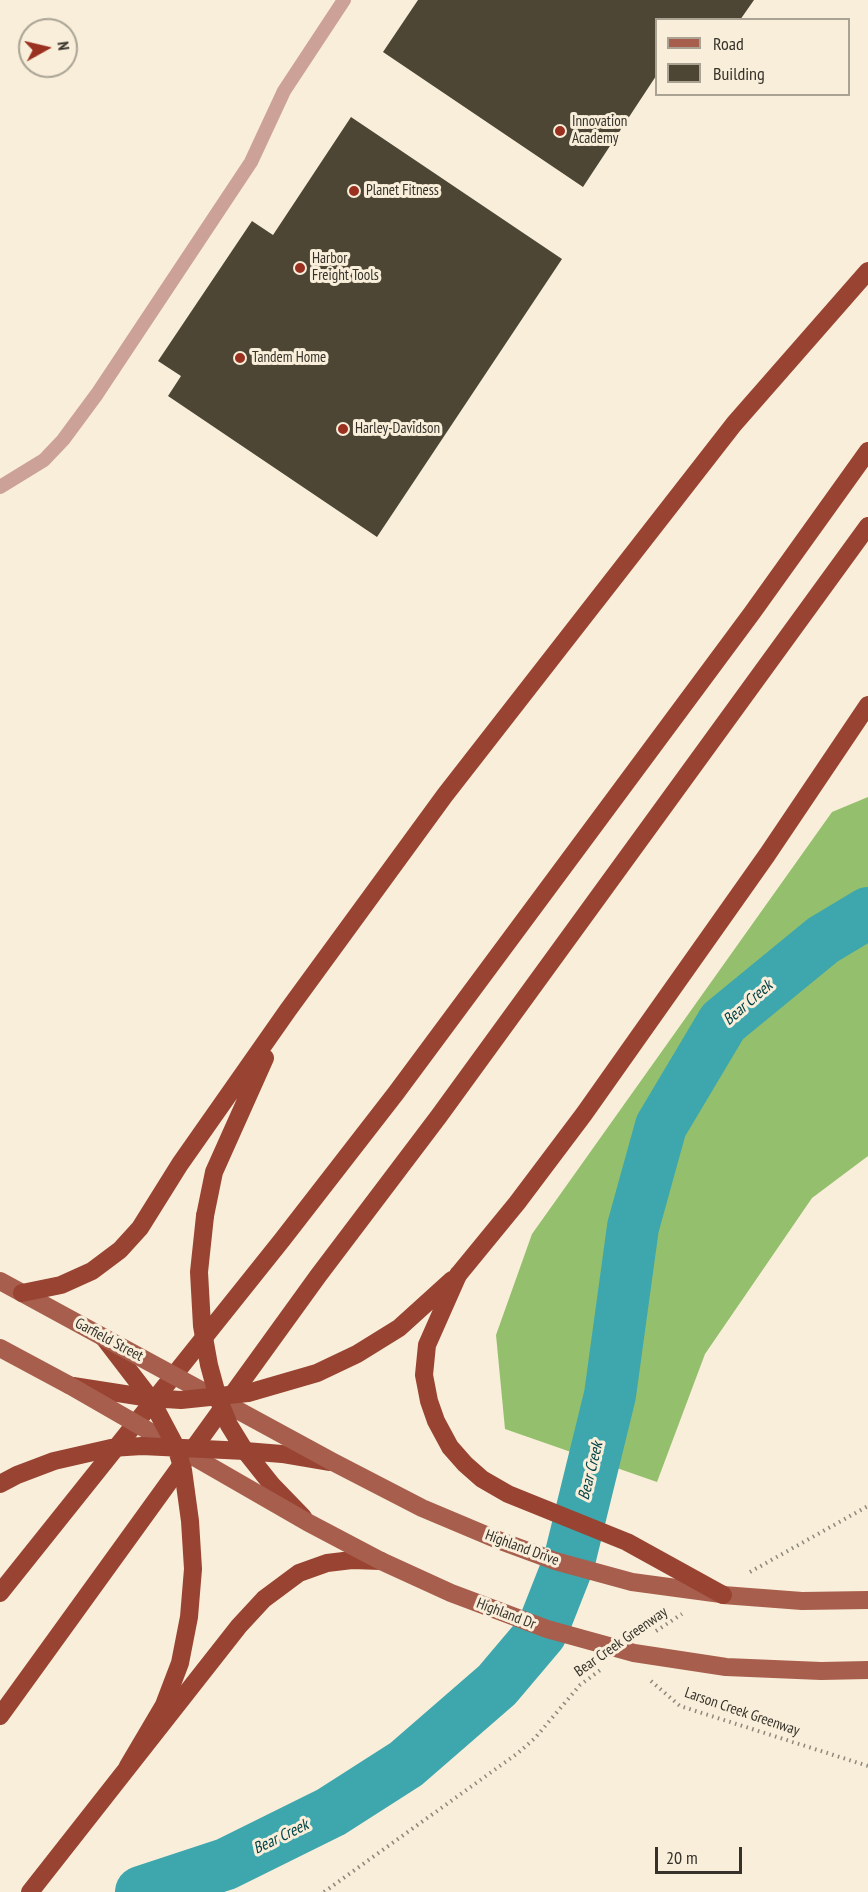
<!DOCTYPE html>
<html>
<head>
<meta charset="utf-8">
<style>
	body { margin:0 }
	#map { position:relative; width:868px; height:1892px; overflow:hidden; background:#f8eeda; font-family:"PT Sans Narrow",sans-serif }
	canvas { display:block }
	.legend { position:absolute; left:655px; top:18px; width:195px; height:78px; box-sizing:border-box; background:#f8eeda; border:2px solid #aaa394; margin:0; padding:8px 10px; list-style:none; font-size:18px; color:#36322a }
	.legend li { display:flex; align-items:center; gap:12px; height:30px }
	.legend b { width:30px; border:2px solid #aaa394 }
	.north { position:absolute; left:18px; top:18px; width:60px; height:60px; box-sizing:border-box; background:#f8eeda; border:2px solid #aaa394; border-radius:50%; rotate:82deg; font-size:16px; font-weight:700; line-height:24px; text-align:center; color:#36322a }
	.north::after { content:''; display:block; margin:auto; width:21px; height:27px; background:#9a301f; clip-path:polygon(50% 0,100% 100%,50% 72%,0 100%) }
	.scale { position:absolute; left:655px; top:1847px; width:87px; height:27px; box-sizing:border-box; border:3px solid #36322a; border-top:0; padding-left:8px; font-size:18px; line-height:21px; white-space:nowrap; color:#36322a; -webkit-text-stroke:4px #f8eeda; paint-order:stroke }
</style>
</head>
<body>
<div id="map">
<canvas width="868" height="1892"></canvas>
<ul class="legend">
<li><b style="height:8px;background:#a85e4d"></b>Road</li>
<li><b style="height:16px;background:#4e4635"></b>Building</li>
</ul>
<div class="north">N</div>
<div class="scale">20 m</div>
</div>
<script>
const ctx = document.querySelector('canvas').getContext('2d');
ctx.lineJoin = 'round';
function paint(path, color) { ctx.fillStyle = color; ctx.fill(path, 'evenodd'); }
const toPath = rows => new Path2D(rows.map(r => 'M' + r).join(''));
function stroke(path, color, width, dash) { ctx.strokeStyle = color; ctx.lineWidth = width; ctx.lineCap = dash ? 'butt' : 'round'; ctx.setLineDash(dash || []); ctx.stroke(path); }
function drawText(font, color, halo, rows, align = 'center') {
  ctx.font = font + ' "PT Sans Narrow",sans-serif'; ctx.lineWidth = 6; ctx.setLineDash([]); ctx.textBaseline = 'middle'; ctx.strokeStyle = halo; ctx.fillStyle = color; for (const [text, x, y, turn = 0] of rows) {
    ctx.save(); ctx.translate(x, y); ctx.rotate((+turn || 0) * Math.PI / 180); ctx.textAlign = isNaN(turn) ? turn : align; if (halo) ctx.strokeText(text, 0, 0); ctx.fillText(text, 0, 0); ctx.restore();
  }
}
paint(toPath([
	[868,797,868,1156,812,1198,705,1354,657,1482,505,1429,496,1335,532,1234,832,812]
]), '#94bf6d');
stroke(toPath([
	[141,1892,226,1864,331,1812,406,1764,497,1685,541,1633,569,1562,610,1395,633,1227,661,1126,723,1022,823,940,868,913]
]), '#3ea7ad', 52);
paint(toPath([
	[418,0,754,0,740,20,656,20,656,76,583,187,383,52],
	[351,117,562,259,377,537,168,396,181,376,158,361,252,221,273,235]
]), '#4e4635');
stroke(toPath([
	[750,1572,868,1506],
	[656,1631,682,1614],
	[651,1681,680,1706,868,1766],
	[324,1892,518,1753,535,1738,580,1685,603,1668]
]), '#8f887a', 4, [1.5, 4.5]);
stroke(toPath([
	[0,487,44,460,63,440,97,394,251,162,284,91,344,0]
]), '#cca197', 14);
stroke(toPath([
	[0,1281,103,1337],
	[0,1348,69,1385],
	[723,1595,802,1601,868,1600]
]), '#a85e4d', 18);
stroke(toPath([
	[205,1216,214,1172,265,1058],
	[458,1275,517,1203,584,1114,767,855,868,705],
	[22,1293,61,1285,92,1271,120,1250,140,1228,180,1164,288,1010,445,795,734,424,868,271],
	[104,1338,150,1398],
	[73,1386,150,1398],
	[245,1451,272,1485,303,1517],
	[245,1451,282,1454,329,1462],
	[0,1593,282,1240,396,1093,752,613,868,451],
	[0,1716,318,1276,439,1116,868,526],
	[30,1892,239,1626,264,1599,299,1573,327,1563,352,1560,381,1561]
]), '#994432', 18);
stroke(toPath([
	[103,1337,333,1462,422,1508,498,1540,555,1561,632,1582,721,1594],
	[69,1385,307,1522,381,1561,451,1593,547,1629,634,1653,726,1667,821,1671,868,1670]
]), '#a85e4d', 18);
stroke(toPath([
	[205,1216,199,1272,202,1326,209,1365,218,1398,229,1425,245,1451],
	[458,1275,427,1345,424,1375,429,1401,436,1421,450,1447,465,1464,482,1479,508,1494,627,1542,723,1595],
	[150,1398,181,1400,248,1393,317,1373,357,1354,399,1328,452,1280],
	[0,1484,17,1475,54,1461,111,1448,142,1446,245,1451],
	[128,1766,164,1705,180,1663,189,1617,193,1569,190,1521,183,1470,176,1447,150,1398]
]), '#994432', 18);
for (const [x, y, r, color] of [
	[560,131,6,"#9a301f"],
	[354,191,6,"#9a301f"],
	[300,268,6,"#9a301f"],
	[240,358,6,"#9a301f"],
	[343,429,6,"#9a301f"]
]) { const dot = new Path2D(); dot.arc(x, y, r, 0, 2 * Math.PI); ctx.fillStyle = color; ctx.fill(dot); stroke(dot, '#f8eeda', 2); }
drawText('15px', '#36322a', '#f8eeda', [
	["Innovation",572,122],
	["Academy",572,139],
	["Planet Fitness",366,191],
	["Harbor",312,259],
	["Freight Tools",312,276],
	["Tandem Home",252,358],
	["Harley-Davidson",355,429]
], 'left');
drawText('15px', '#36322a', '#f8eeda', [
	["Garfield Street",109,1340,28],
	["Highland Drive",522,1548,20],
	["Highland Dr",506,1614,21],
	["Bear Creek Greenway",621,1642,-35],
	["Larson Creek Greenway",742,1712,19]
]);
drawText('italic 16px', '#004246', '#f8eeda', [
	["Bear Creek",748,1003,-41],
	["Bear Creek",591,1471,-76],
	["Bear Creek",281,1837,-26]
]);
</script>
</body>
</html>
